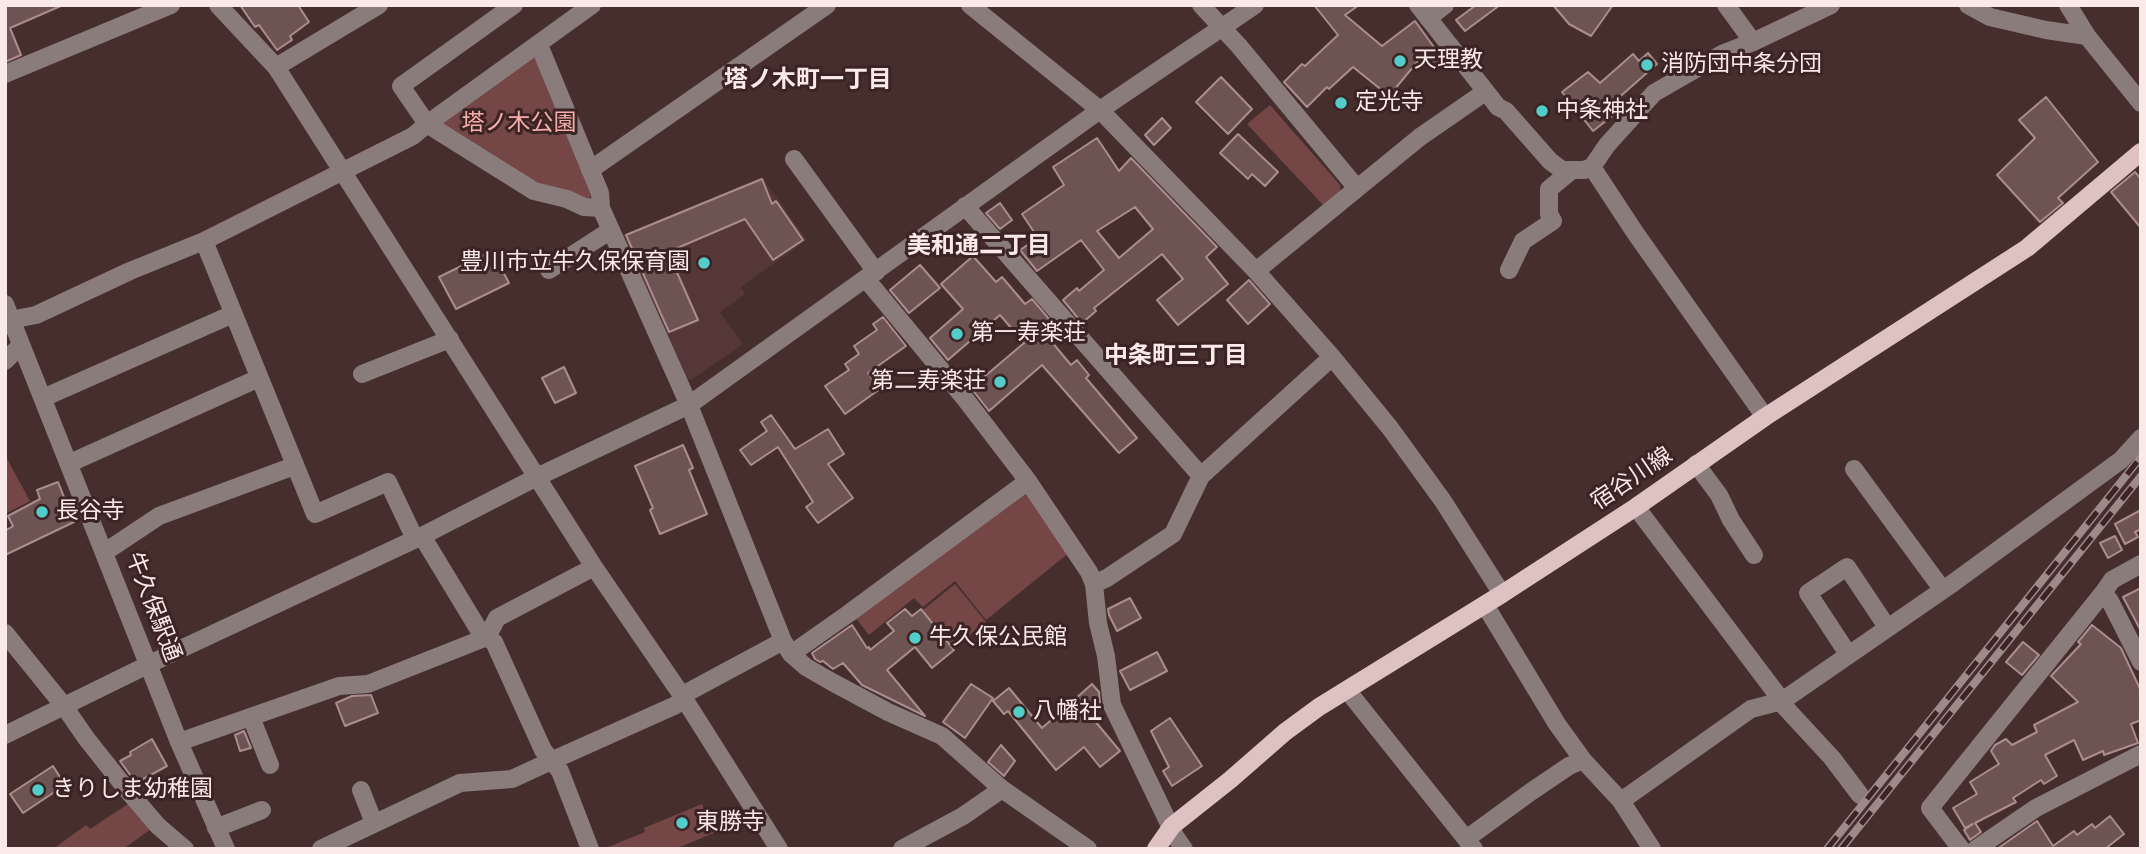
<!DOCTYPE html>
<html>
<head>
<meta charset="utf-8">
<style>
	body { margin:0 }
	#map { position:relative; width:2146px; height:854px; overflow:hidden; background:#462e2d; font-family:Manrope,sans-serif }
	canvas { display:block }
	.frame { position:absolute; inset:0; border:7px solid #f9e9e8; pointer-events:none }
</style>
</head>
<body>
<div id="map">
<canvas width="2146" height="854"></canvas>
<div class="frame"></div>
</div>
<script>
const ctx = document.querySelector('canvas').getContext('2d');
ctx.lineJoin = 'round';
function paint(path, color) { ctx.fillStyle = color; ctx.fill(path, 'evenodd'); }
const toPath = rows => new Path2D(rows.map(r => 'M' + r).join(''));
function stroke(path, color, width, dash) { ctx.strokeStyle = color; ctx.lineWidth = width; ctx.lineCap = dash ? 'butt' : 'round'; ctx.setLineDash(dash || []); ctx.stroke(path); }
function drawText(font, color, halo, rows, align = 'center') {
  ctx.font = font + ' Manrope,"Noto Sans JP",sans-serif'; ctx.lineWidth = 6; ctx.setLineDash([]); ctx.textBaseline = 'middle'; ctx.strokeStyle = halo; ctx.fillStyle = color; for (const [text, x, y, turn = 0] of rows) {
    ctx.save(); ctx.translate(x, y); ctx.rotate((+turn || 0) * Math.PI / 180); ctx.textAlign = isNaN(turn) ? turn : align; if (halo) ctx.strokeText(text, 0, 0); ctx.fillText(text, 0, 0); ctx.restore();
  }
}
paint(toPath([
	[762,177,807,240,741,287,745,294,720,312,743,344,691,380,685,378,622,235]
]), '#553737');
paint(toPath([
	[533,58,540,60,594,194,584,202,539,188,442,128,442,123],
	[1270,105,1340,185,1340,193,1324,206,1247,124],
	[5,455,30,501,5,514],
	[1019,493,1031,493,1070,552,986,620,955,581,923,607,914,598,869,635,854,616],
	[955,584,986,622,954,647,923,610],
	[131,802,154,827,123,849,53,849,86,825,90,829],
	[702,804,714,833,675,849,603,849,645,832,644,828]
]), '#744646');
const building = toPath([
	[5,5,63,5,10,28,21,55,5,62,5,5],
	[240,5,298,5,309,22,290,36,292,40,277,50,259,25,255,27,240,5],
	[1314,5,1359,5,1345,15,1382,46,1415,21,1444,61,1433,69,1423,55,1389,96,1353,67,1329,89,1327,87,1307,107,1284,82,1302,64,1305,66,1338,35,1314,5],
	[1476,5,1500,5,1465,31,1456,20,1476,5],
	[1553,5,1613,5,1591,36,1569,24,1553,5],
	[1648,53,1657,64,1615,101,1619,111,1593,131,1562,92,1588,72,1600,83,1633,54,1639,61,1648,53],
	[1221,77,1252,109,1228,134,1196,102,1221,77],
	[2046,97,2098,162,2058,198,2063,203,2040,222,1997,175,2035,138,2019,120,2046,97],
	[1162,118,1171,128,1154,145,1145,135,1162,118],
	[1238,134,1278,172,1265,186,1252,174,1248,179,1220,153,1238,134],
	[1097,138,1119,171,1131,158,1217,247,1206,257,1228,284,1178,325,1157,300,1183,279,1162,254,1094,308,1096,311,1082,323,1063,300,1077,288,1079,291,1104,270,1081,240,1037,271,1020,250,1038,238,1022,214,1064,185,1053,167,1097,138],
	[1135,207,1153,229,1119,258,1097,231,1135,207],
	[2135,172,2141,179,2141,228,2111,192,2135,172],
	[762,179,772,204,776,201,803,240,773,260,745,219,668,252,698,320,669,332,626,235,762,179],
	[1000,203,1012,220,1000,229,986,213,1000,203],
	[492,251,509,283,456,309,439,277,492,251],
	[973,256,996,282,1002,277,1025,304,1032,299,1061,333,1051,341,1071,365,1077,360,1089,375,1086,378,1137,438,1119,453,1042,365,989,411,971,388,1024,343,1000,315,948,360,930,338,963,309,941,284,973,256],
	[920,265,940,288,909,313,890,290,920,265],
	[1249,280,1270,304,1248,324,1227,300,1249,280],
	[883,317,906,346,868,373,880,389,845,414,825,386,849,370,845,364,859,354,854,346,877,330,873,324,883,317],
	[564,367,576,393,555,403,542,378,564,367],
	[771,415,795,449,828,429,844,454,828,464,853,498,818,523,806,507,813,502,778,447,751,465,740,450,767,431,761,422,771,415],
	[683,445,693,468,689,470,707,514,660,534,650,510,653,508,635,466,683,445],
	[58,482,74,522,5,555,5,531,13,526,8,516,40,499,37,490,58,482],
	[2141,510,2141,529,2135,532,2138,537,2125,544,2115,524,2141,510],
	[2115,536,2122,550,2108,558,2100,543,2115,536],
	[2141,588,2141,631,2123,597,2141,588],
	[1130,598,1141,618,1117,631,1109,615,1108,609,1130,598],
	[905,609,912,616,921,609,954,650,932,668,915,647,887,670,925,716,862,685,843,663,833,669,823,661,820,662,815,659,812,653,852,625,867,648,869,647,870,650,894,631,887,623,905,609],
	[2092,625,2121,648,2141,691,2141,720,2131,724,2138,743,2104,755,2103,751,2083,760,2074,740,2045,755,2057,776,2044,784,2041,780,2013,798,2016,802,1975,823,1981,832,1970,840,1964,830,1973,824,1965,828,1953,808,1977,794,1970,782,1999,764,1991,751,1995,745,2006,739,2012,745,2037,732,2034,725,2078,702,2051,676,2081,644,2078,642,2092,625],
	[2023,642,2039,655,2022,675,2006,662,2023,642],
	[1157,652,1167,671,1130,690,1120,671,1157,652],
	[971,684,993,698,965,738,943,722,971,684],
	[1092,684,1099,692,1100,704,1089,714,1120,751,1100,767,1084,747,1056,770,1008,711,1004,714,993,701,1009,688,1042,728,1092,684],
	[371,695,378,713,345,726,336,703,352,696,371,695],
	[1170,718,1202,766,1172,786,1163,771,1169,767,1151,731,1170,718],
	[244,731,251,748,240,751,235,735,244,731],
	[152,739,167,766,136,783,120,761,131,755,130,752,152,739],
	[1001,745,1015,761,1004,776,988,762,1001,745],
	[53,766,65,785,23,813,10,794,53,766],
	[2110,816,2124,834,2105,849,1997,849,2037,821,2053,846,2074,831,2077,835,2092,824,2095,828,2110,816]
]);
paint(building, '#6d5352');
stroke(building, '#aa8d8c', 2);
stroke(toPath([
	[218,5,276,67,594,567,683,697,779,849],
	[514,5,401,86,427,124,534,191,567,199,584,207,601,208],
	[970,5,1100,110,1256,271,1332,357,1390,428,1443,501,1502,594],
	[1201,5,1239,46,1356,187],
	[1418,5,1498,107,1506,111,1550,161,1562,170,1584,170,1592,167,1607,145,1654,93,1722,54,1753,42,1831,5],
	[1726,5,1753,42],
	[1968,5,1990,17,2046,30,2087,36],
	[2068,5,2087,36,2141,103],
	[1428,18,1445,5],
	[539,45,600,193,601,208,689,405,783,641,791,654,806,667,832,682,888,712,942,736,1002,789,1088,849],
	[276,67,379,5],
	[5,74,171,5],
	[794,159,876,272],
	[1592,167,1634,231,1765,417],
	[590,170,827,5],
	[965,206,1201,476],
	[204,241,315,514,388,482,415,539],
	[549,270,611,230],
	[1509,270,1523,241,1553,221,1549,214,1549,189,1572,170],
	[1256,271,1420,137,1485,92],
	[866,279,966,400,1028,481,1089,572,1094,584,1098,623,1106,656,1112,705,1175,836,1184,849],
	[5,304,179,742,226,849],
	[5,321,36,315,130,271,204,241,413,136,427,124,592,5],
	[5,361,21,345],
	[362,374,450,339],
	[43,398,233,314],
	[70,463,259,378],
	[1696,464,1719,495,1731,520,1754,555],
	[1854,469,1942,589],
	[1636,507,1782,701,1783,705,1832,758,1860,795],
	[422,536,482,635,494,642,543,750,560,771,590,849],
	[105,552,159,516,294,466],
	[2141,564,2112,580,2103,593,2110,601,2141,662],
	[1094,584,1107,578,1173,534,1201,476,1332,357],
	[1485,605,1557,724,1583,760,1621,801,1652,849],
	[5,633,64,706,86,738,128,791,158,826,185,849],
	[791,654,848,614,1028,481],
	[1848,654,1808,593,1847,567,1887,627],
	[1347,690,1474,849],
	[251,717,270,765],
	[5,735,168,655,422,536,537,477,689,405,1100,110,1255,5],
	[179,742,339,686,368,684,487,637,497,618,594,567],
	[361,790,374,823],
	[1621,801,1751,709,1782,701,1953,583,2121,460,2141,438],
	[216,828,262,810],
	[1466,839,1532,791,1569,766,1583,760],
	[321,849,460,783,512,779,551,761,676,705,690,691,783,641],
	[902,849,963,816,1002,789],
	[1961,849,1930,808,2103,593],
	[1976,849,2036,808,2141,754]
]), '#897c7b', 18);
stroke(toPath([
	[1156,849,1172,826,1230,780,1285,732,1319,707,1502,594,1636,507,1765,417,2027,248,2141,152]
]), '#ddc2c1', 18);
const rail = toPath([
	[1827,849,2141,457],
	[1841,849,2141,476]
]);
stroke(rail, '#9e8a89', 8);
stroke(rail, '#3b2423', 5, [16]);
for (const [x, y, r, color] of [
	[1400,61,7,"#53cdca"],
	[1647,65,7,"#53cdca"],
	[1341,103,7,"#53cdca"],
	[1542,111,7,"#53cdca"],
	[704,263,7,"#53cdca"],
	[957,334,7,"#53cdca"],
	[1000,382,7,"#53cdca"],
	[42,512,7,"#53cdca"],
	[915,638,7,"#53cdca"],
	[1019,712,7,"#53cdca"],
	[38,790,7,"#53cdca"],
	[682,823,7,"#53cdca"]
]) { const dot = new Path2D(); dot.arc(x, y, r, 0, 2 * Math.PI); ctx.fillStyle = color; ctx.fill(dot); stroke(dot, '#3b2423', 2.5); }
drawText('23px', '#f9e9e8', '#3b2423', [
	["天理教",1414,61],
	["消防団中条分団",1661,65],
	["定光寺",1355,103],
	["中条神社",1556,111],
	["豊川市立牛久保保育園",690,263,"right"],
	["第一寿楽荘",971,334],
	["第二寿楽荘",986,382,"right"],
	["長谷寺",56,512],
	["牛久保公民館",929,638],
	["八幡社",1033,712],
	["きりしま幼稚園",52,790],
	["東勝寺",696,823]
], 'left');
drawText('23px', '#f7aead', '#3b2423', [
	["塔ノ木公園",519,124]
]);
drawText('23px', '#f9e9e8', '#3b2423', [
	["宿谷川線",1632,479,-34],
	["牛久保駅通",153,607,69]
]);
drawText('bold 24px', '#f9e9e8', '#3b2423', [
	["塔ノ木町一丁目",808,80],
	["美和通二丁目",979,246],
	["中条町三丁目",1176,356]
]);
</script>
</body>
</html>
